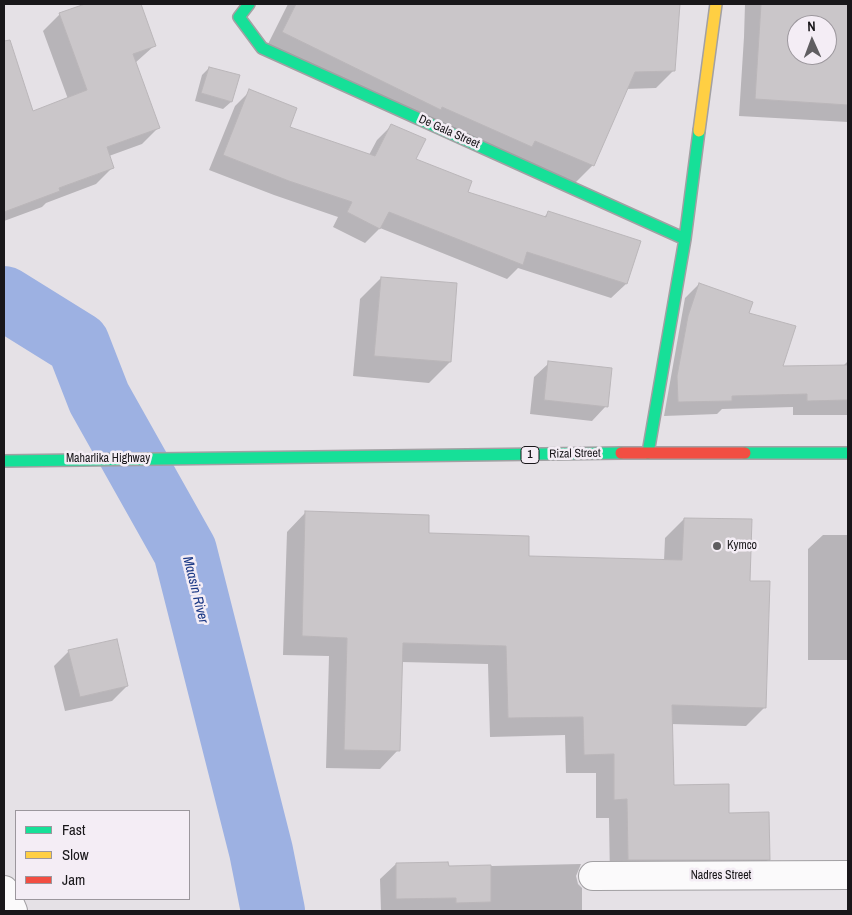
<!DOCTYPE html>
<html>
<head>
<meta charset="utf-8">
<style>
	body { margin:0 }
	#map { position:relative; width:852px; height:915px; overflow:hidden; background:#e5e1e6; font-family:"Archivo Narrow",sans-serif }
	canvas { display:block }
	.frame { position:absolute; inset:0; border:5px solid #19171a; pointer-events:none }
	.legend { position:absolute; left:15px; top:810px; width:175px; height:90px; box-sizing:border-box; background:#f4edf5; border:1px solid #9c979d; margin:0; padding:6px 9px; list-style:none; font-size:15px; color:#19171a }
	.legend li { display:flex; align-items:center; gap:10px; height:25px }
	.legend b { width:25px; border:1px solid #9c979d }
	.north { position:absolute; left:787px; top:15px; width:50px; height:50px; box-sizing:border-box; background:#f4edf5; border:1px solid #9c979d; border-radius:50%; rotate:358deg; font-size:14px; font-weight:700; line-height:20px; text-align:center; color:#19171a }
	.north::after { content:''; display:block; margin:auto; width:18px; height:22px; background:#605e61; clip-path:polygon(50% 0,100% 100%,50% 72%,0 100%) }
</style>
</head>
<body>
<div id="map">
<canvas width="852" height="915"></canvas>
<div class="frame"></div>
<ul class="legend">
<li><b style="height:6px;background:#16e098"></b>Fast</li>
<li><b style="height:6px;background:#ffcf43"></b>Slow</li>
<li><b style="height:6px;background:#f24e42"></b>Jam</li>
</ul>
<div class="north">N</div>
</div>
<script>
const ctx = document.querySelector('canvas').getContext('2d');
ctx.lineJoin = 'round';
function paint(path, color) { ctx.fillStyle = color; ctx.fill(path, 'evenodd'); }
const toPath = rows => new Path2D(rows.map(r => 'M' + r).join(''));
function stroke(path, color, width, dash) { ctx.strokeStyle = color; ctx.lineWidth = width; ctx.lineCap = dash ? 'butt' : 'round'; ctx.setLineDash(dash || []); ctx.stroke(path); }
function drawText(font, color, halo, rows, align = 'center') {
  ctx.font = font + ' "Archivo Narrow",sans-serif'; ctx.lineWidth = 5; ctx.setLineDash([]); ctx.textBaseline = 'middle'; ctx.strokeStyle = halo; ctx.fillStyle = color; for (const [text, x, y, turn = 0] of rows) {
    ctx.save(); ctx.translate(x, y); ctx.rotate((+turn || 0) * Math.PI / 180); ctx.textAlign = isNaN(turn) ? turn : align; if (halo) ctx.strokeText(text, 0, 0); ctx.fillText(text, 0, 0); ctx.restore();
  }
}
paint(toPath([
	[89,4,139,4,154,46,135,63,159,127,142,144,109,156,113,167,96,184,46,203,42,207,4,221,4,43,9,41,32,112,68,99,43,31,60,14],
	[288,4,438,4,441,5,442,4,677,4,679,7,674,70,656,88,626,89,592,166,574,184,265,50],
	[745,4,848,4,848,122,739,116,744,37],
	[797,25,827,25,827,55,797,55],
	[209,68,231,102,223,109,195,101,202,75],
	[250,91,288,127,369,155,377,140,392,125,414,159,466,193,543,218,549,212,626,284,611,298,518,268,507,279,380,228,365,243,333,227,338,217,274,195,209,170,235,106],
	[381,278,450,362,429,383,353,376,360,299],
	[699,284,748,314,782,368,843,366,848,361,848,415,793,415,793,407,722,409,717,414,664,416,685,298],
	[549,363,606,406,592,421,530,414,534,377],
	[305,513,428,535,527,558,664,561,665,538,684,519,749,582,765,707,746,726,671,724,673,786,728,814,769,859,750,878,610,879,609,818,596,818,596,773,566,773,565,735,490,737,488,664,401,662,398,750,380,769,326,768,329,656,283,655,287,532],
	[823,535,848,535,848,660,808,660,808,549],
	[69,651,127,686,112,701,65,711,54,666],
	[396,864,447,867,581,864,576,876,578,884,582,888,582,911,381,911,380,879]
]), '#0003');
stroke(toPath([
	[4,298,78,344,99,398,185,551,261,851,273,911]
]), '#9db1e2', 64);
const building = toPath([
	[85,4,141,4,156,46,133,54,160,128,107,147,114,168,59,188,60,191,4,212,4,41,10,40,33,111,87,90,59,13,85,4],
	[296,4,680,4,675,71,635,72,594,166,535,141,532,147,442,107,441,110,282,32,296,4],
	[761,4,848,4,848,105,755,99,761,4],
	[797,25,827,25,827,55,797,55,797,25],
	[209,67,240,75,232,102,201,93,209,67],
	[249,89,297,108,290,127,375,156,391,124,426,139,416,159,472,181,468,192,546,217,548,211,641,241,627,284,527,252,523,265,389,212,380,229,347,212,352,202,289,181,223,155,249,89],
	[381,277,457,283,451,362,374,356,381,277],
	[699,283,753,302,749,313,796,326,783,366,848,365,848,400,807,401,807,394,732,396,732,401,678,402,677,376,688,316,699,283],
	[548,361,612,368,608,407,544,400,548,361],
	[305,511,429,515,429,533,529,536,529,556,682,560,684,518,752,519,750,581,770,581,766,708,672,705,674,785,729,784,729,813,769,812,770,860,628,860,627,799,614,800,614,754,584,755,583,717,508,718,506,646,403,643,400,751,344,750,347,638,302,636,305,511],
	[117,639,128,686,80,697,68,650,117,639],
	[448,862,449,866,491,865,491,902,456,903,456,898,396,899,396,863,448,862]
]);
paint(building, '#cac6c9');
stroke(building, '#bab6b9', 1);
const street = toPath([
	[593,876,848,875],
	[4,890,13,911]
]);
const fast = toPath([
	[249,4,239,17,262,48,685,239],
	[648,453,685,239,699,131],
	[745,453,848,453],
	[4,461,621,453]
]);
const slow = toPath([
	[699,131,716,4]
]);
const jam = toPath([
	[621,453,745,453]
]);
stroke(street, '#a2a0a3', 30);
stroke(fast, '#a2a0a3', 14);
stroke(slow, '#a2a0a3', 14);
stroke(jam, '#a2a0a3', 14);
stroke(street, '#fbfafb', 28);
stroke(fast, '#16e098', 11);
stroke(slow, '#ffcf43', 11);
stroke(jam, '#f24e42', 11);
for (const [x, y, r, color] of [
	[717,546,5,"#605e61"]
]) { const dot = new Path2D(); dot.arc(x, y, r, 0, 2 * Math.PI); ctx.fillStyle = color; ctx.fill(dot); stroke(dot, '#f4edf5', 2); }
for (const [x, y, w] of [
	[530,455,18]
]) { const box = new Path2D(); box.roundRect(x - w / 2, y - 8.5, w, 17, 4); ctx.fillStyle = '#f4edf5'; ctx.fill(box); stroke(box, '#19171a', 1); }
drawText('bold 11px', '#19171a', null, [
	["1",530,455]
]);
drawText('12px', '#19171a', '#f4edf5', [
	["De Gala Street",449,132,24],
	["Rizal Street",575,454,-1],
	["Maharlika Highway",108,459],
	["Nadres Street",721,876]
]);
drawText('12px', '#19171a', '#f4edf5', [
	["Kymco",727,546]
], 'left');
drawText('italic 14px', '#1b3885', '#f4edf5', [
	["Maasin River",195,590,76]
]);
</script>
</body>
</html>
